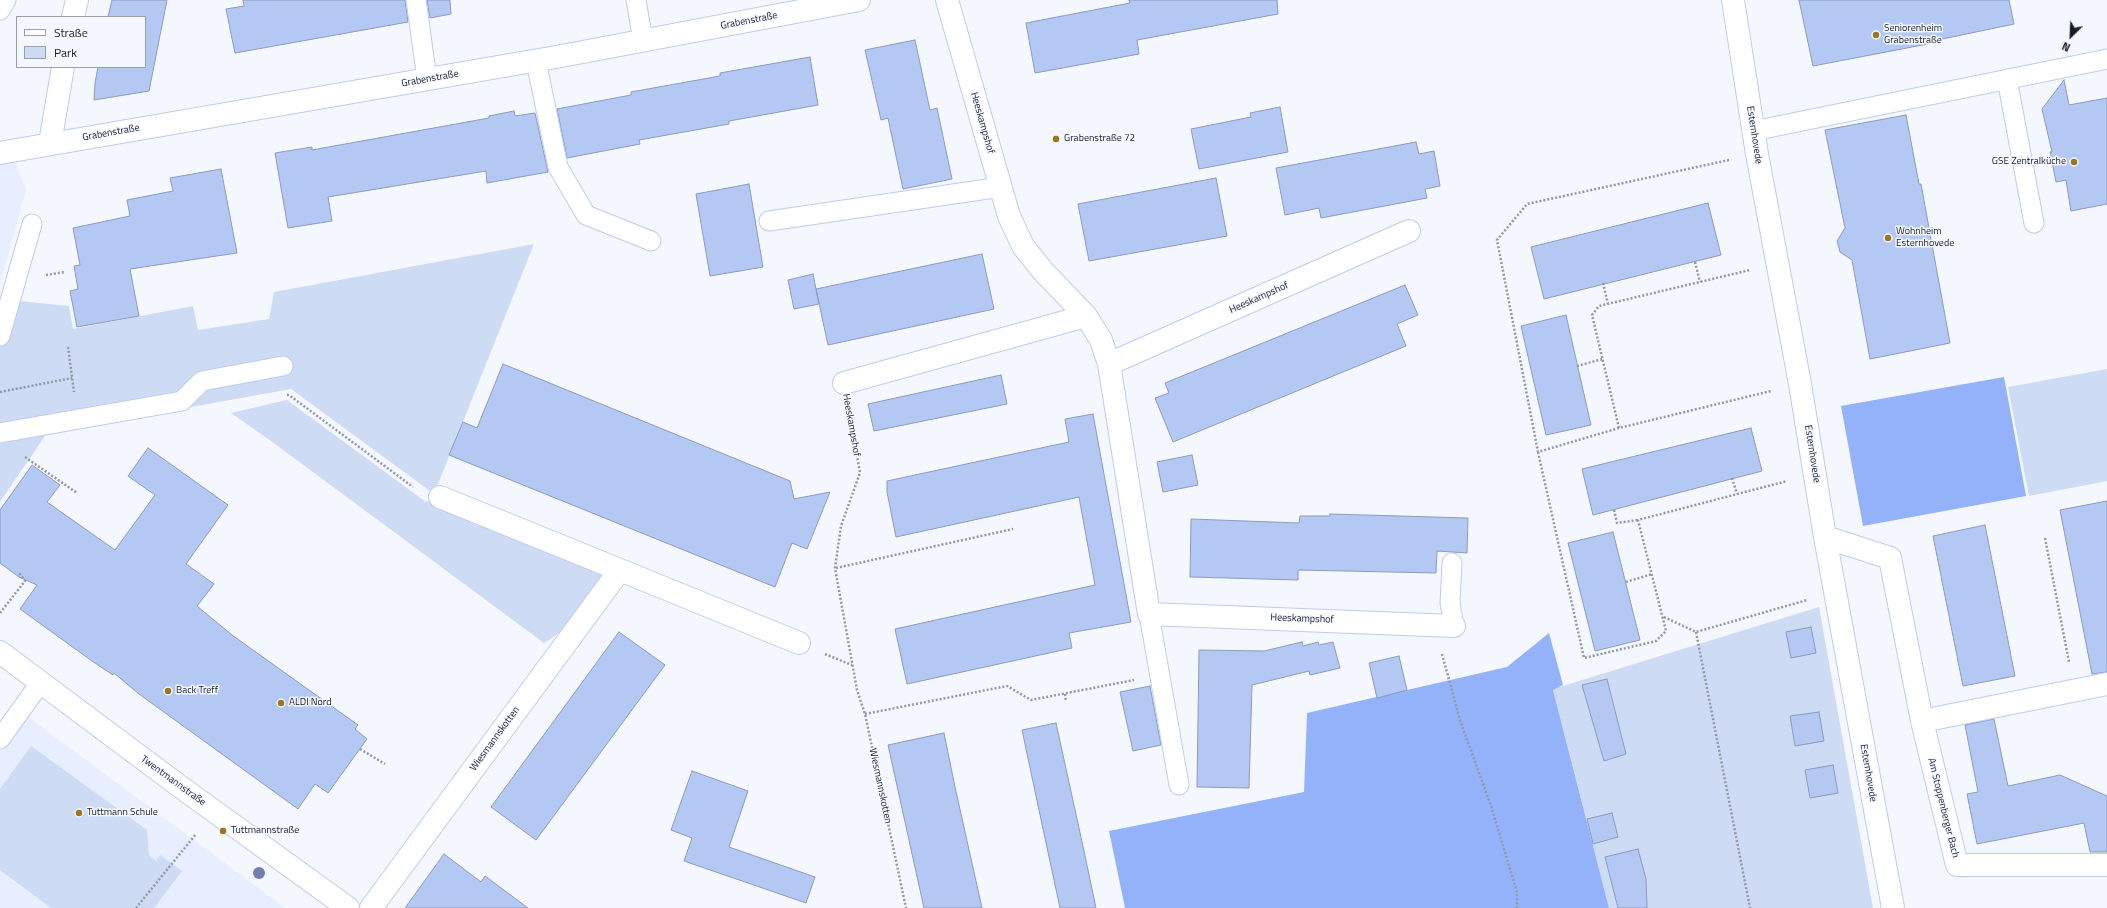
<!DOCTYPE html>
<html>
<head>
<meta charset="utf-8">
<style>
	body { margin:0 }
	#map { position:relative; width:2107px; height:908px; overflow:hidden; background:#f4f7fe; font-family:"Titillium Web",sans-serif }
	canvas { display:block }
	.legend { position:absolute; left:16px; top:16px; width:130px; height:52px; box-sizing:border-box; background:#f4f7fe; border:1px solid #9b9fa8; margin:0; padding:5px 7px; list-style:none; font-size:12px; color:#161c28 }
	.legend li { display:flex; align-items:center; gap:8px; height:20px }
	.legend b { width:20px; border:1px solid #9b9fa8 }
	.north { position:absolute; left:2051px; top:16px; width:40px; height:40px; -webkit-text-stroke:3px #f4f7fe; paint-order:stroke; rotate:204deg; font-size:11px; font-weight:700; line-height:16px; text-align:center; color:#161c28 }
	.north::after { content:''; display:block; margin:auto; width:14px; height:18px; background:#161c28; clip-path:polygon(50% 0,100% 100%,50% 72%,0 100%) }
</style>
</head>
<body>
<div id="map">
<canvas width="2107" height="908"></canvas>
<ul class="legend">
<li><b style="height:5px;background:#fff"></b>Straße</li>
<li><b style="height:11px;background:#cedbf5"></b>Park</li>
</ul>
<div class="north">N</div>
</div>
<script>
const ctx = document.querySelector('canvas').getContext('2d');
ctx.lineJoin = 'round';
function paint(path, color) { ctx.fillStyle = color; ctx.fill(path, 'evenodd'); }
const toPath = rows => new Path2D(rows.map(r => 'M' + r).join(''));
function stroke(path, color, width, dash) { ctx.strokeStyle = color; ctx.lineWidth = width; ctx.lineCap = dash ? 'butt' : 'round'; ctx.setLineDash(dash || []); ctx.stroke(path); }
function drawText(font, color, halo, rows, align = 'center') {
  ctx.font = font + ' "Titillium Web",sans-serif'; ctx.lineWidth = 3; ctx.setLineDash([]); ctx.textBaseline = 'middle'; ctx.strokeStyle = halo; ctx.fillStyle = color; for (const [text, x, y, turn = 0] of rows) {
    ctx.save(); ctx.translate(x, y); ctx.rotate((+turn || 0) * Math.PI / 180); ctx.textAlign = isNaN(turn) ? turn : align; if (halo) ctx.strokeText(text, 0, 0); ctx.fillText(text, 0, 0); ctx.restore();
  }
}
paint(toPath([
	[13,156,26,190,0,283,0,159],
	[12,705,124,788,285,908,0,908,0,723]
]), '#e6eeff');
paint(toPath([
	[534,244,434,494,291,389,47,433,0,502,0,299,69,306,73,329,193,306,198,330,269,319,274,292],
	[2107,369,2107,481,2029,496,2008,387],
	[287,400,426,502,430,500,609,572,567,628,544,643,271,441,231,413],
	[1819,607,1873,908,1609,908,1553,689],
	[31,746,147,830,149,855,156,861,160,855,182,871,154,908,51,908,0,870,0,789]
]), '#cedbf5');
paint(toPath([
	[2004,377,2026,496,1863,526,1841,406],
	[1549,633,1563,685,1553,690,1609,908,1125,908,1109,831,1304,792,1307,713,1507,667]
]), '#93b2f9');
const building = toPath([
	[112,0,167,0,149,91,94,100,95,83,98,67,145,67,145,17,108,17,112,0],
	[243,0,405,0,408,22,235,53,226,9,244,6,243,0],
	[427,0,450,0,451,14,430,18,427,0],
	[1129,0,1277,0,1278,14,1137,40,1139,54,1035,73,1026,23,1130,3,1129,0],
	[1799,0,2009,0,2014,24,1933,41,1933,43,1813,66,1799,0],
	[915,40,930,110,937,108,952,179,903,189,888,118,881,120,865,50,915,40],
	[810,57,818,105,729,121,729,124,639,140,640,144,567,158,557,109,631,95,631,92,720,76,720,73,810,57],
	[2064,80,2069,105,2107,98,2107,204,2071,211,2066,180,2056,182,2050,152,2052,152,2042,109,2064,80],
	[1280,107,1288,152,1199,169,1191,129,1251,117,1250,113,1280,107],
	[514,111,515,116,535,113,548,172,487,183,486,171,328,197,332,221,288,228,275,153,312,147,312,150,489,118,489,116,514,111],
	[1906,115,1919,184,1921,184,1950,343,1870,359,1852,260,1840,252,1837,241,1845,228,1825,130,1906,115],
	[1416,142,1419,154,1434,151,1440,186,1425,189,1427,198,1321,218,1319,208,1285,215,1276,168,1416,142],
	[221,169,237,253,130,269,139,316,77,327,70,291,78,289,74,266,80,265,73,228,130,216,127,200,173,191,170,178,221,169],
	[1216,178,1227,236,1089,261,1078,204,1216,178],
	[749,184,763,267,710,276,696,194,749,184],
	[1708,203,1721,255,1544,299,1531,247,1708,203],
	[982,254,994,309,828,345,816,289,982,254],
	[813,274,819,304,794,309,788,280,813,274],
	[1405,285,1418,315,1397,324,1406,346,1173,442,1155,398,1169,393,1165,383,1405,285],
	[1566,315,1591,425,1546,435,1521,326,1566,315],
	[503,364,790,481,794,499,830,492,807,549,792,543,775,587,449,455,463,422,477,428,503,364],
	[1001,375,1007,404,874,431,868,404,1001,375],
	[1093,414,1131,622,1069,633,1072,648,907,684,895,629,1095,585,1079,497,896,537,887,492,887,481,1069,442,1065,419,1093,414],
	[1751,428,1762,471,1593,515,1582,469,1751,428],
	[148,448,228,505,186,564,214,584,197,606,232,635,358,725,355,729,367,739,328,793,315,784,298,809,139,694,114,673,113,675,92,661,20,609,37,585,19,577,0,563,0,510,32,465,60,485,47,502,115,550,155,495,128,476,148,448],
	[1192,455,1198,485,1163,492,1157,462,1192,455],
	[2107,501,2107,672,2092,674,2060,510,2107,501],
	[1330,514,1468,518,1467,553,1437,551,1436,573,1298,570,1298,580,1190,577,1191,519,1299,523,1300,516,1330,516,1330,514],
	[1985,525,2015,676,1963,686,1933,536,1985,525],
	[1613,532,1640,640,1595,651,1568,543,1613,532],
	[1811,627,1816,653,1791,658,1786,632,1811,627],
	[619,632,665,665,536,840,491,807,619,632],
	[1302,642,1303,646,1318,642,1319,645,1333,642,1340,668,1310,675,1309,671,1252,685,1249,788,1197,787,1199,650,1264,651,1302,642],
	[1399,656,1407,690,1377,698,1369,663,1399,656],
	[1607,679,1626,754,1604,761,1582,685,1607,679],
	[1150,686,1161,745,1133,751,1120,692,1150,686],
	[1819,712,1824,741,1795,746,1790,716,1819,712],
	[1994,719,2008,786,2060,775,2107,796,2107,852,2090,852,2084,823,1977,844,1967,794,1978,792,1965,725,1994,719],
	[1056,723,1084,851,1096,908,1060,908,1039,810,1022,730,1056,723],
	[944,733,955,787,982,908,924,908,888,745,944,733],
	[1833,765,1838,793,1810,798,1805,770,1833,765],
	[692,771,748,791,729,847,815,877,806,903,684,861,692,838,671,830,692,771],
	[1612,813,1618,837,1593,844,1587,819,1612,813],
	[1638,849,1646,879,1647,908,1618,908,1605,857,1638,849],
	[444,854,481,882,485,876,528,908,405,908,444,854]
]);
paint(building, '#b3c8f3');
stroke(building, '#8c9bba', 1);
const service = toPath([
	[416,0,427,79],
	[636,0,643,41],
	[0,10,6,0],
	[536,61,558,167,586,215,651,241],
	[2007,79,2034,223],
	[1753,131,2107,59],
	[769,221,1001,187],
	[0,336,32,224],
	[0,433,182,401,202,381,283,366],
	[1452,563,1450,603,1454,626],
	[1149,614,1179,785],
	[0,739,41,682]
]);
const minor = toPath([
	[947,0,1009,216,1023,246,1042,270,1086,316,1101,340,1109,364,1149,614,1454,626],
	[1733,0,1757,154,1800,384,1825,537,1893,908],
	[73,17,77,0],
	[50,143,63,67],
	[0,153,556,57,859,0],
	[1109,364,1409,231],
	[844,383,1086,316],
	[440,497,620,570],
	[1825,537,1890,558,1922,721,1957,865,2107,865],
	[1922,721,2107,684],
	[371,908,620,570,799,643]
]);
const tertiary = toPath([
	[0,652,182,788,348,908]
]);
stroke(service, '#bdccee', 21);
stroke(minor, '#bdccee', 24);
stroke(tertiary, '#bdccee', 24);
stroke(toPath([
	[1729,160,1527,204,1497,240,1538,452,1619,428,1771,391],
	[1695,262,1700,282],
	[46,275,65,272],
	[1603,283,1608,304],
	[68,347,74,392],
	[1577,366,1603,359],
	[0,392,72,378],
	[287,395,289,395,413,487],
	[849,411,860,473,841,526,835,568,857,690,865,714,906,908],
	[1619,428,1592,315,1599,306,1750,270],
	[1538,452,1584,658,1656,641,1666,631,1638,520,1787,481],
	[25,457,77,493],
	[1732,478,1737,494],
	[1614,510,1617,523,1638,520],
	[2045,538,2069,662],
	[836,568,1013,529],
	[1626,582,1652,574],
	[0,613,25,581,19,573],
	[1664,617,1696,632,1807,600],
	[1696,632,1750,908],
	[825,654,852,665],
	[1442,654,1460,720,1491,806,1517,892,1517,908],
	[1065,694,1066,702],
	[865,714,1007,686,1031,700,1134,680],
	[360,749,385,764],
	[136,908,196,834]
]), '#9498a1', 2.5, [2, 2]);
stroke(service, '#fff', 19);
stroke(minor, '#fff', 22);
stroke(tertiary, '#fff', 22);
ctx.fillStyle = '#7380ae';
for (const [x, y] of [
	[259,873]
]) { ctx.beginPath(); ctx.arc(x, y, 6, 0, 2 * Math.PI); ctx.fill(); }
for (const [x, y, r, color] of [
	[1876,35,4,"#997721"],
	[1056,139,4,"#997721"],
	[2074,162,4,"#997721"],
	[1888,238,4,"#997721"],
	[168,691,4,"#997721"],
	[281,703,4,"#997721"],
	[79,813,4,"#997721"],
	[223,831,4,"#997721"]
]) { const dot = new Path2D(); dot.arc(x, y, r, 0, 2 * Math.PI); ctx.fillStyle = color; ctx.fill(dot); stroke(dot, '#f4f7fe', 1.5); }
drawText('10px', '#161c28', '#f4f7fe', [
	["Grabenstraße",749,21,-11],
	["Grabenstraße",430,79,-10],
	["Heeskampshof",982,123,74],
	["Grabenstraße",111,133,-10],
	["Esternhovede",1754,135,81],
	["Heeskampshof",1259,298,-24],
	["Heeskampshof",851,425,80],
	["Esternhovede",1812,454,81],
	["Heeskampshof",1302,619,2],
	["Wiesmannskotten",495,739,-54],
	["Esternhovede",1868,773,80],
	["Twentmannstraße",173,781,36],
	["Wiesmannskotten",880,786,78],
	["Am Stoppenberger Bach",1943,808,76]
]);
drawText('10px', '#161c28', '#f4f7fe', [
	["Seniorenheim",1884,29],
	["Grabenstraße",1884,41],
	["Grabenstraße 72",1064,139],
	["GSE Zentralküche",2066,162,"right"],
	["Wohnheim",1896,232],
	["Esternhovede",1896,244],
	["Back Treff",176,691],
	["ALDI Nord",289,703],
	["Tuttmann Schule",87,813],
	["Tuttmannstraße",231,831]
], 'left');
</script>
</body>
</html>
